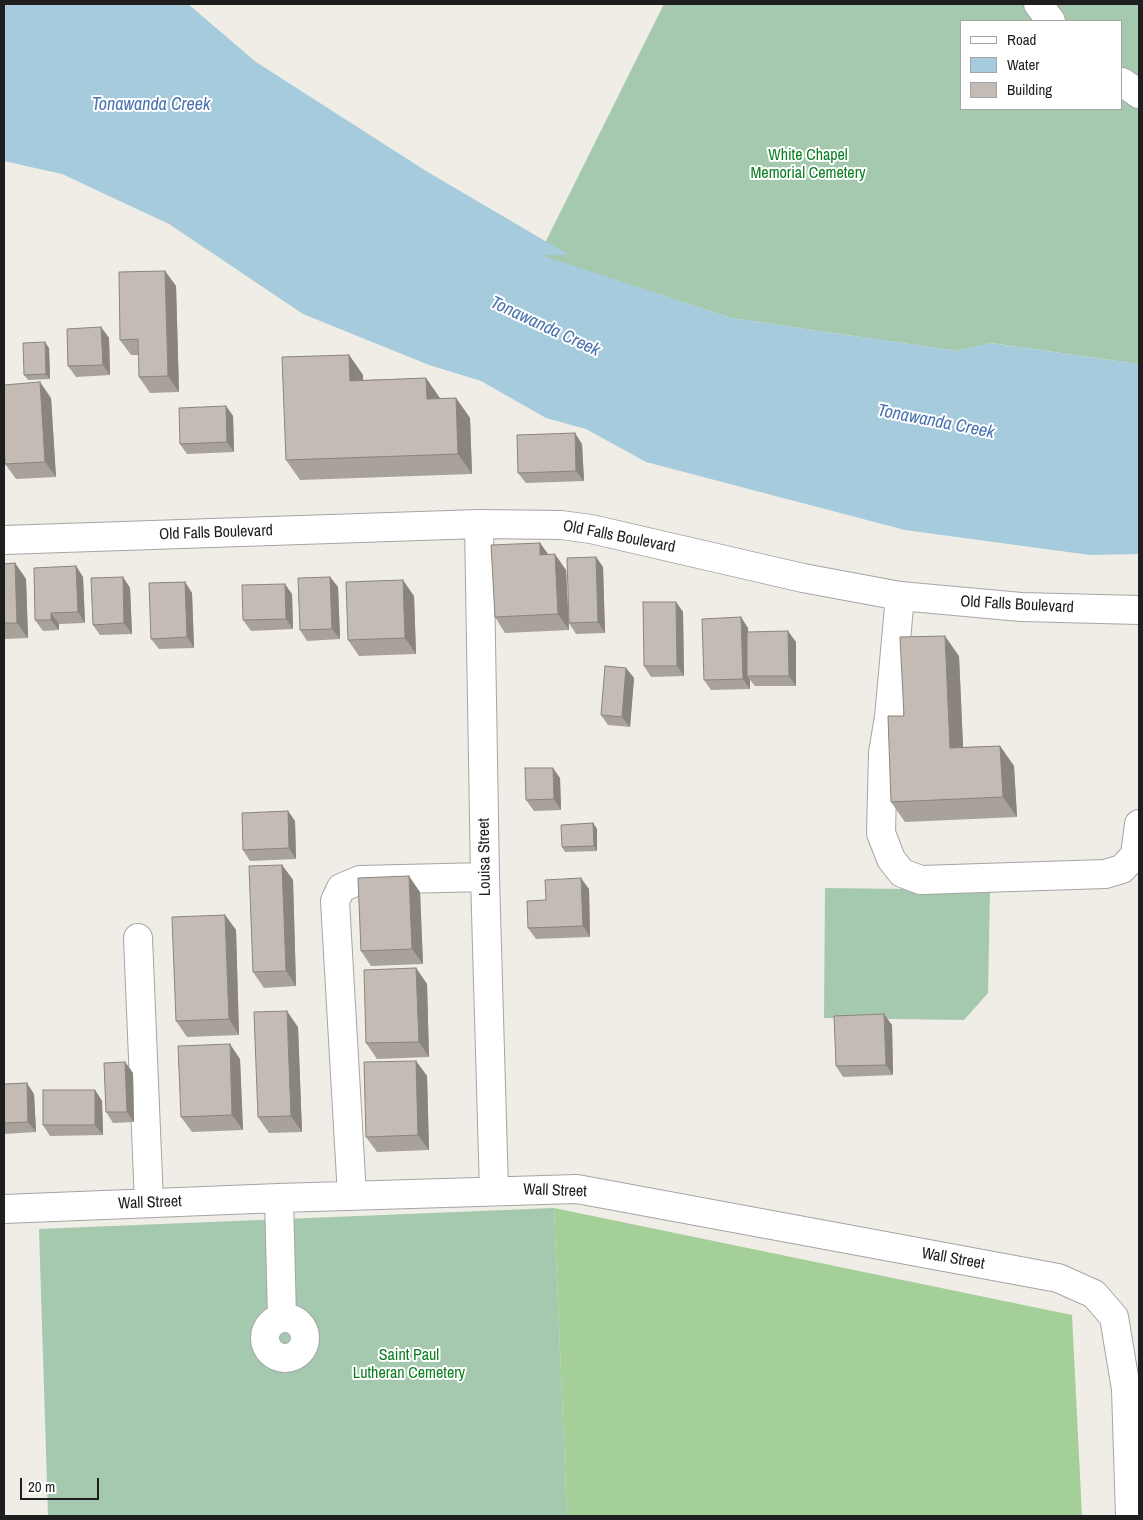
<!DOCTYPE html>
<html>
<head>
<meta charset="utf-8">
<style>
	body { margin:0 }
	#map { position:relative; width:1143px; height:1520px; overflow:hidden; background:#efede5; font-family:"Archivo Narrow",sans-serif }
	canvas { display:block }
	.frame { position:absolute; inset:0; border:5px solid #1e1e1e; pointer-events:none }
	.legend { position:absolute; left:960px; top:20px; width:162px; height:90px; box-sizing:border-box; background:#fff; border:1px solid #a5a5a5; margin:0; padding:6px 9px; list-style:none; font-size:15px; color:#1e1e1e }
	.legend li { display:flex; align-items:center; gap:10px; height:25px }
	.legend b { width:25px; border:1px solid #a5a5a5 }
	.scale { position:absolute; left:20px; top:1478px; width:79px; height:22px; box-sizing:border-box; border:2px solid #1e1e1e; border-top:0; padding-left:6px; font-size:15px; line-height:18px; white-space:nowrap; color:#1e1e1e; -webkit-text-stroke:4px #fff; paint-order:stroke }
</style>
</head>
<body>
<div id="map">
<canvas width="1143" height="1520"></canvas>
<div class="frame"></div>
<ul class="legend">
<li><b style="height:6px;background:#fff"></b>Road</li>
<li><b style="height:14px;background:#a5cbdd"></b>Water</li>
<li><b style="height:14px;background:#c4bcb4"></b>Building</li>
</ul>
<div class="scale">20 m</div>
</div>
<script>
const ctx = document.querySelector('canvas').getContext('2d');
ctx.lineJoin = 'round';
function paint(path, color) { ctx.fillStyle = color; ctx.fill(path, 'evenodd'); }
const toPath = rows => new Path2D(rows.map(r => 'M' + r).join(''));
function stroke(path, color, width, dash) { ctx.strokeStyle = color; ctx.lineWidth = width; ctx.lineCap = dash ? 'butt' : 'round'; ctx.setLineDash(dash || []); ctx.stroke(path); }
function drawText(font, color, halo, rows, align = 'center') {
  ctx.font = font + ' "Archivo Narrow",sans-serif'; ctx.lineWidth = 4; ctx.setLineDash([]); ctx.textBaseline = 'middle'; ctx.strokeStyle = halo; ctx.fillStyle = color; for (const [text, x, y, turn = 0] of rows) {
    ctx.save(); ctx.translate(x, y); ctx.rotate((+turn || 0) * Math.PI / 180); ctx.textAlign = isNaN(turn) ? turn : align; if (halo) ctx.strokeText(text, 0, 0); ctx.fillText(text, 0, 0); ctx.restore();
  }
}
paint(toPath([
	[554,1208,1072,1315,1082,1516,567,1516]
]), '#a4cf99');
paint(toPath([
	[664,4,1139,4,1139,364,991,343,957,351,731,318,539,255],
	[962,21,1122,21,1122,109,962,109],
	[825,888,990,890,988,993,964,1020,824,1018],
	[554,1208,567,1516,48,1516,39,1229]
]), '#a5c9ae');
paint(toPath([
	[4,4,188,4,256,62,426,171,569,255,541,255,731,318,957,351,990,343,1139,364,1139,554,1090,555,905,530,646,462,586,429,546,418,481,381,429,365,303,314,169,224,62,174,4,161]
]), '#a5cbdd');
const minor = toPath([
	[1038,4,1051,21],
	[1122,82,1139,94],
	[479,524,485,877,494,1191],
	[4,540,479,524,561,525,591,529,803,578,900,596,1021,607,1139,610],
	[900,596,889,717,883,753,881,833,891,859,902,873,921,880,1105,874,1122,869,1135,855,1139,824],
	[138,938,149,1203],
	[352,1196,335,901,341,888,360,880,485,877],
	[279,1198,282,1318],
	[4,1209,279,1198,577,1189,1058,1278,1094,1294,1114,1317,1126,1389,1130,1516],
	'265 1338a20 20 0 1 1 40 0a20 20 0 1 1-40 0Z'
]);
stroke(minor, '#a5a5a5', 30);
stroke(minor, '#fff', 28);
paint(toPath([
	[165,271,176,286,179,392,150,393,139,377,139,355,131,355,120,340],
	[101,327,109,338,110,375,76,377,68,366],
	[49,348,50,379,28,380,24,375],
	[349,355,363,375,363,380,426,378,440,399,456,398,470,418,472,474,300,480,286,460],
	[51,398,56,477,16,479,5,464],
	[226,406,233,416,234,452,187,454,180,444],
	[582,444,584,481,526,483,518,473],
	[540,543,548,555,566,570,569,630,505,633,495,617],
	[596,557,603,567,605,633,576,634,569,623],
	[15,563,26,579,28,638,4,639,4,564],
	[76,566,83,577,85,623,59,624,59,630,43,631,35,620],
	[123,577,130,588,132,634,100,635,93,625],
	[330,577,338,587,340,639,307,641,300,630],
	[185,582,192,593,194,648,159,649,151,639],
	[292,594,293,629,251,631,243,620],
	[414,596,416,654,359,656,348,640],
	[676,602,683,612,684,676,651,677,644,666],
	[748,628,748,632,796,642,796,686,755,686,750,680,750,689,711,690,704,680],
	[959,656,963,747,1000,746,1014,766,1017,817,905,822,891,802,904,716],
	[626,668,634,678,630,727,608,725,601,715],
	[560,778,561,810,534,811,526,800],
	[288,811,295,821,296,859,250,861,243,850],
	[593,823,597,829,597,851,565,852,562,847],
	[282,865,293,880,296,986,264,988,253,972],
	[589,889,590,937,536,939,528,928,546,900],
	[420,892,423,964,371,966,361,951],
	[225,915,236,930,239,1035,187,1037,176,1021],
	[416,968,427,984,429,1057,377,1059,366,1043],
	[892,1025,893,1075,843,1077,836,1066],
	[298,1027,302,1132,269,1133,258,1117],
	[240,1059,243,1130,192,1132,181,1117],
	[416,1061,427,1076,429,1150,377,1152,366,1137],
	[125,1062,133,1073,134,1122,113,1123,106,1112],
	[4,1084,34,1094,36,1132,4,1134],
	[95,1090,102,1101,103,1135,50,1136,43,1125]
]), '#a9a29b');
paint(toPath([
	[165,271,176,286,179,392,168,376],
	[101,327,109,338,110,375,103,365],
	[45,342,49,348,50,379,46,374],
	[349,355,363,375,364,401,350,381],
	[426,378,440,398,441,419,427,399],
	[40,382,51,398,56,477,45,462],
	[456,398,470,418,472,474,458,454],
	[226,406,233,416,234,452,227,442],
	[575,433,582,444,584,481,576,471],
	[540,543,551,558,540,555],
	[555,554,566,570,569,630,558,614],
	[596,557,603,567,605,633,598,622],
	[15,563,26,579,28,638,17,623],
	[76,566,83,577,85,623,78,612],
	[123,577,130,588,132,634,124,623],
	[330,577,338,587,340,639,332,629],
	[403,580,414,596,416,654,405,638],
	[185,582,192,593,194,648,187,637],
	[285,584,292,594,293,629,286,619],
	[676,602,683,612,684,676,677,666],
	[51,613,59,624,59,630,51,620],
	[741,617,748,628,750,676,747,676,750,680,750,689,743,679],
	[788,631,796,642,796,686,789,676],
	[945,636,959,656,964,768,950,748],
	[626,668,634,678,630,727,622,717],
	[1000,746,1014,766,1017,817,1003,797],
	[553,768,560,778,561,810,554,799],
	[288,811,295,821,296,859,289,848],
	[593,823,597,829,597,851,594,846],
	[282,865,293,880,296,986,286,971],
	[409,876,420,892,423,964,412,949],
	[581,878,589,889,590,937,583,926],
	[225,915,236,930,239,1035,229,1019],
	[416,968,427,984,429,1057,419,1042],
	[287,1011,298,1027,302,1132,291,1116],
	[884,1014,892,1025,893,1075,886,1065],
	[230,1044,240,1059,243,1130,232,1115],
	[416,1061,427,1076,429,1150,418,1135],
	[125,1062,133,1073,134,1122,127,1112],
	[27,1083,34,1094,36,1132,28,1122],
	[95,1090,102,1101,103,1135,95,1125]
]), '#89847e');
const building = toPath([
	[165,271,168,376,139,377,138,339,120,340,119,272,165,271],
	[101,327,103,365,68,366,67,329,101,327],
	[45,342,46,374,24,375,23,343,45,342],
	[349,355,350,381,426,378,427,399,456,398,458,454,286,460,282,357,349,355],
	[40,382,45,462,5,464,4,445,4,385,40,382],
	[226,406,227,442,180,444,179,408,226,406],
	[575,433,576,471,518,473,517,435,575,433],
	[540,543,540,555,555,554,558,614,495,617,491,545,540,543],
	[596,557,598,622,569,623,567,558,596,557],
	[15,563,17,623,4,623,4,564,15,563],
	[76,566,78,612,51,613,51,620,35,620,34,568,76,566],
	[123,577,124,623,93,625,91,578,123,577],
	[330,577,332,629,300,630,298,578,330,577],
	[403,580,405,638,348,640,346,582,403,580],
	[185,582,187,637,151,639,149,583,185,582],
	[285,584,286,619,243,620,242,585,285,584],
	[643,602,676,602,677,666,644,666,643,602],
	[741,617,743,679,704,680,702,619,741,617],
	[788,631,789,676,747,676,747,632,788,631],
	[945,636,950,748,1000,746,1003,797,891,802,888,716,904,716,900,637,945,636],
	[605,666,626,668,622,717,601,715,605,666],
	[525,768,553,768,554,799,526,800,525,768],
	[288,811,289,848,243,850,242,813,288,811],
	[593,823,594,846,562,847,561,825,593,823],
	[282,865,286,971,253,972,249,866,282,865],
	[409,876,412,949,361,951,358,878,409,876],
	[581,878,583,926,528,928,527,901,546,900,545,880,581,878],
	[225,915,229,1019,176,1021,172,917,225,915],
	[416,968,419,1042,366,1043,364,970,416,968],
	[287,1011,291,1116,258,1117,254,1012,287,1011],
	[884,1014,886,1065,836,1066,834,1016,884,1014],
	[230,1044,232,1115,181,1117,178,1046,230,1044],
	[416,1061,418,1135,366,1137,364,1062,416,1061],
	[125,1062,127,1112,106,1112,104,1063,125,1062],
	[27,1083,28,1122,4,1123,4,1084,27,1083],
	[43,1090,95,1090,95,1125,43,1125,43,1090]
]);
paint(building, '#c4bcb4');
stroke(building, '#89847e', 1);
drawText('16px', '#0b7e20', '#fff', [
	["White Chapel",808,156],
	["Memorial Cemetery",808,174],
	["Saint Paul",409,1356],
	["Lutheran Cemetery",409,1374]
]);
drawText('16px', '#1e1e1e', '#fff', [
	["Old Falls Boulevard",216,533,-2],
	["Old Falls Boulevard",619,537,11],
	["Old Falls Boulevard",1017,605,3],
	["Louisa Street",485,857,-91],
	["Wall Street",555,1191,2],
	["Wall Street",150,1203,-2],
	["Wall Street",953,1259,10]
]);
drawText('italic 18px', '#4a73af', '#fff', [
	["Tonawanda Creek",151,105],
	["Tonawanda Creek",545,327,25],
	["Tonawanda Creek",936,422,11]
]);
</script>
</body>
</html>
